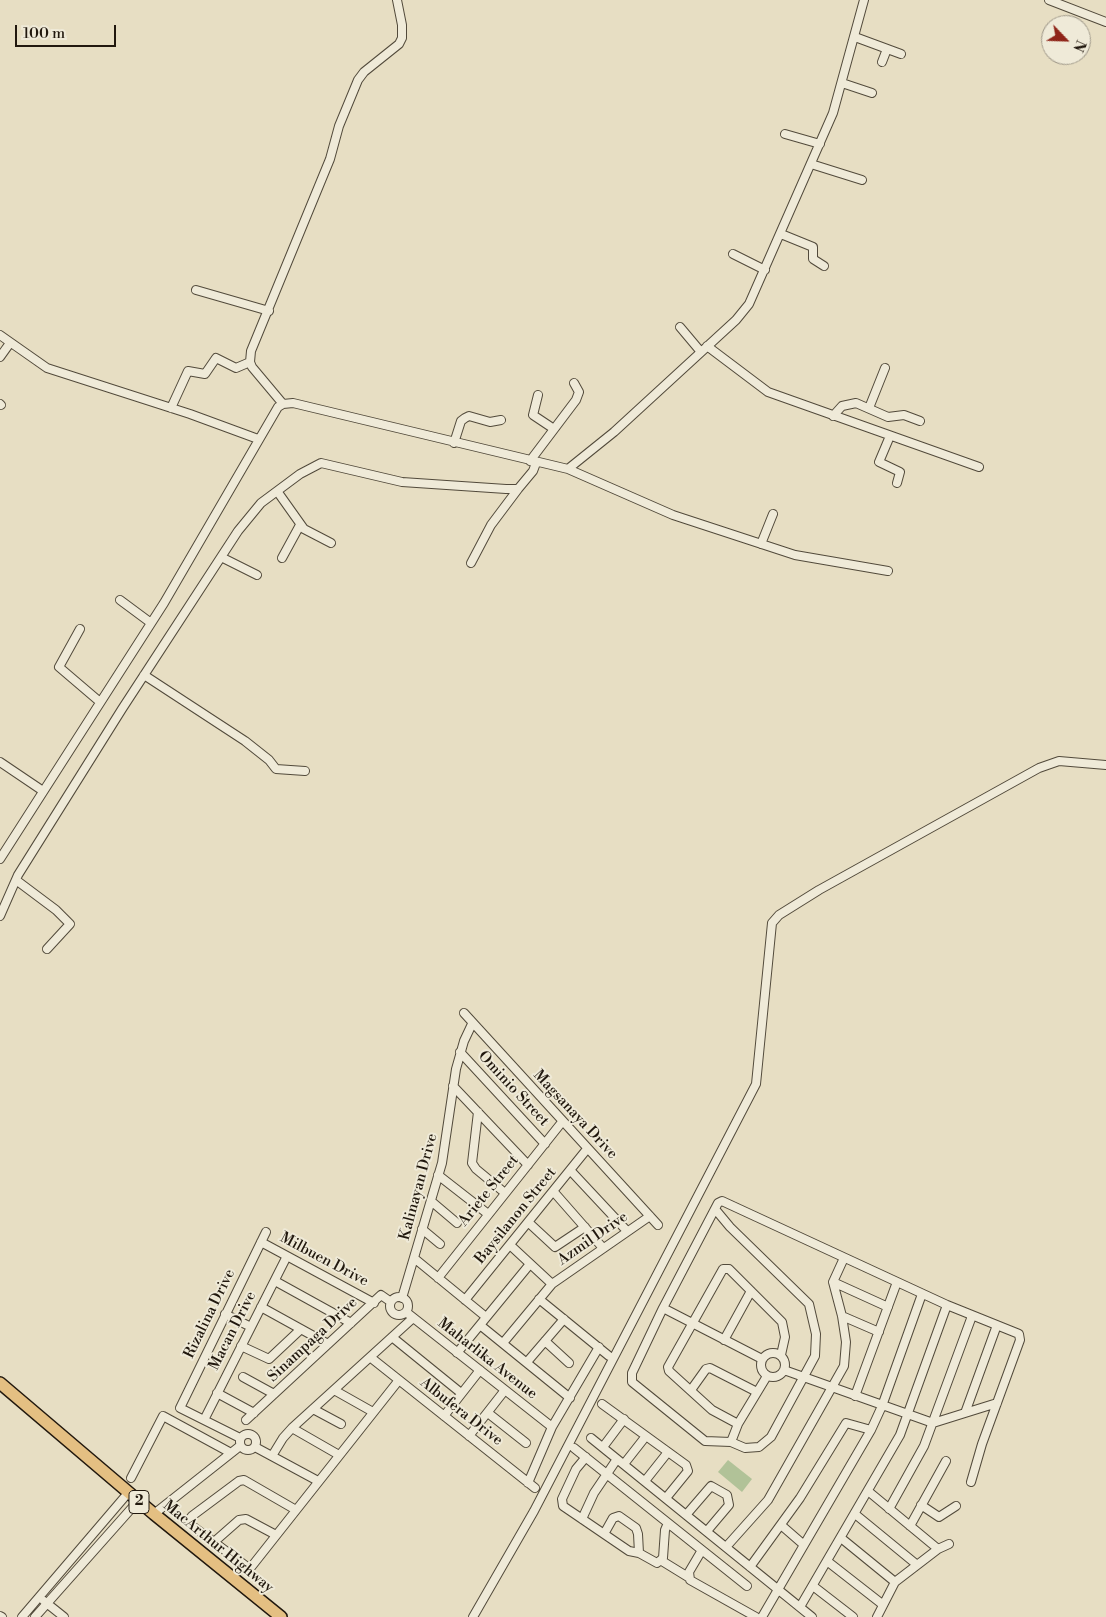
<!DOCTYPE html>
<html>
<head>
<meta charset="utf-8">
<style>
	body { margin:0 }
	#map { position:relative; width:1106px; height:1617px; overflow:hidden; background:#e7dec3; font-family:"Libre Bodoni",serif }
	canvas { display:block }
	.north { position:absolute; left:1041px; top:15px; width:50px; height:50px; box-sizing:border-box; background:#efead8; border:1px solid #9d9687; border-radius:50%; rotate:114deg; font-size:14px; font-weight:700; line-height:20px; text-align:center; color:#21180e }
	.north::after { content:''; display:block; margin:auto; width:18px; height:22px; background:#8f2418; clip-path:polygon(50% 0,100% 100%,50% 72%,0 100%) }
	.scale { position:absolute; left:15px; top:25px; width:101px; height:22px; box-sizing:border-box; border:2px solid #21180e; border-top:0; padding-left:6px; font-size:15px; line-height:18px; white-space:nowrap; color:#21180e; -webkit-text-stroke:4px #efead8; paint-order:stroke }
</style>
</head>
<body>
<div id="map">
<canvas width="1106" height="1617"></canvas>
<div class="north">N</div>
<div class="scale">100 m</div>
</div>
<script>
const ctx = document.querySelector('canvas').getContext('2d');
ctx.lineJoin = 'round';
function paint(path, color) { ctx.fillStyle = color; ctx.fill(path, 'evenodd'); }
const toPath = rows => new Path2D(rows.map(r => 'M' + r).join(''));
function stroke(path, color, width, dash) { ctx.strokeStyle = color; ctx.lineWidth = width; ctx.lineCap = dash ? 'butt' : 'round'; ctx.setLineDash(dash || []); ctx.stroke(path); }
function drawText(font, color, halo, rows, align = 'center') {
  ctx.font = font + ' "Libre Bodoni",serif'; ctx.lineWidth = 4; ctx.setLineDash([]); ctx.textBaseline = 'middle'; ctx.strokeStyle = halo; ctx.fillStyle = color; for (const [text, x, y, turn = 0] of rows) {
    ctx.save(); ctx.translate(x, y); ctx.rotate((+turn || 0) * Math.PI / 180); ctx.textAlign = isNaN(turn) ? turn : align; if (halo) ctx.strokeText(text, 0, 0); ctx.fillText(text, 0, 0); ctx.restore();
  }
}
paint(toPath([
	[728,1460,752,1479,742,1492,718,1472]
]), '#b1c298');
const minor = toPath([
	[1049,0,1106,22],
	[855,37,901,54],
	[882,62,887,49],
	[842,83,872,93],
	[785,134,820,144],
	[811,164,862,180],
	[781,234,813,247,813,259,824,266],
	[733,254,765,270],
	[196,290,269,311],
	[680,327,701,352],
	[0,335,47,368,190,414,258,439],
	[707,346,768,392,979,467],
	[0,357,10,343],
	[538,395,533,415,554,429],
	[0,404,1,405],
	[283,404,252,367,250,362,251,351,330,159,339,126,358,80,364,72,399,44,402,38,402,25,397,0],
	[171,408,188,371,205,374,216,358,236,368,250,362],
	[869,408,885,368],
	[833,416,842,406,856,403,888,417,904,415,920,421],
	[890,436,879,462,900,472,897,483],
	[454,443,461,421,465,418,469,416,490,422,501,420],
	[530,461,576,400,579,392,574,383],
	[568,469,673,515,795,555,888,571],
	[277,491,304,529,331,543],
	[761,544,773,514],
	[221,557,257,575],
	[282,558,300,525],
	[471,563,491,525,518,489],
	[120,600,151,623],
	[80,629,59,667,100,702],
	[144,675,245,741,269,760,276,769,305,771],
	[0,762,43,791],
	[0,859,164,603,278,407,283,404,293,403,568,469,614,432,736,320,749,304,833,113,864,0],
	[16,880,56,910,70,924,47,949],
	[0,916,18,875,122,709,238,531,261,503,300,474,321,463,402,482,506,489,518,489,533,471,536,463],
	[464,1013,658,1225],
	[460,1052,545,1144],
	[453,1086,528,1165],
	[478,1112,472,1163,476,1169,505,1193],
	[570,1170,627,1231],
	[438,1175,488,1214],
	[553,1191,603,1248],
	[431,1201,457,1223],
	[715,1209,730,1227,809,1304,816,1334,815,1356,771,1437,759,1447,745,1448,731,1442,705,1441,632,1382,632,1373,663,1308,718,1203,722,1201,947,1305,1019,1334,1020,1340,982,1444,971,1482],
	[528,1222,555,1247,585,1227],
	[422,1229,440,1244],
	[261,1242,374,1303],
	[510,1245,552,1284],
	[414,1258,486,1317],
	[438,1278,562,1122],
	[275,1281,351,1323],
	[833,1282,888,1307],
	'390 1306a9 9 0 1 1 18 0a9 9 0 1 1-18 0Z',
	[402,1298,442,1163,456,1069,464,1041,472,1024],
	[539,1299,609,1356],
	[465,1300,587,1149],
	[261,1307,328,1344],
	[663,1308,762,1359],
	[406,1312,552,1427],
	[225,1314,251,1327],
	[842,1316,879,1332],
	[480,1325,570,1398],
	[392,1337,461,1393],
	[724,1340,751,1291],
	[545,1341,569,1363],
	[503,1343,552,1284,650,1216],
	[241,1346,269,1359,301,1329],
	'761 1365a12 12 0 1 1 24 0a12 12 0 1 1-24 0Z',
	[457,1353,530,1264],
	[370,1357,535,1488],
	[527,1362,564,1319],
	[784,1370,933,1423,997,1403],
	[243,1377,274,1394],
	[334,1390,373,1412],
	[691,1390,706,1369,710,1368,757,1392],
	[217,1393,254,1413],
	[855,1396,897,1282],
	[602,1404,686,1465,688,1471,666,1498],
	[313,1409,341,1424],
	[488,1413,526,1443],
	[965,1413,997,1325],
	[444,1416,480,1370],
	[204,1420,287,1256],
	[246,1420,381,1295,391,1302],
	[738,1424,712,1410,669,1371,668,1367,723,1269,729,1269,782,1322,785,1337,781,1355],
	[292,1428,339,1455],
	'240 1442a8 8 0 1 1 16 0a8 8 0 1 1-16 0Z',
	[469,1436,505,1390],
	[240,1438,180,1408,266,1232],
	[591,1438,812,1617],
	[731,1442,738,1424,767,1376],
	[255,1447,318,1481],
	[603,1447,624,1419],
	[574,1448,747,1586],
	[272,1456,283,1438,292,1428,413,1318],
	[586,1457,576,1469,562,1499,563,1506,629,1551,639,1553,657,1563,663,1558,665,1530,668,1523],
	[624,1464,646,1436],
	[131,1478,163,1416,231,1453],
	[645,1481,668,1452],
	[528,1483,552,1427,599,1347],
	[868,1491,938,1549,895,1582,877,1617],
	[921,1505,939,1517,956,1506],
	[889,1509,924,1446,972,1316],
	[154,1514,240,1446],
	[855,1514,916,1564],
	[686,1515,711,1486,727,1495,729,1505,707,1531],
	[582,1519,594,1493,617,1459],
	[781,1525,804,1545],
	[910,1526,946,1461],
	[604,1534,613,1518,619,1516,636,1528,638,1534,639,1553],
	[841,1538,895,1582],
	[214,1542,239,1520,246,1519,276,1535],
	[726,1547,768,1500,844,1366,846,1342,842,1316,833,1282,844,1258],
	[938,1549,949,1544],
	[702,1550,689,1572,690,1580,756,1617],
	[662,1561,688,1577],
	[827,1561,882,1604],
	[750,1567,800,1498,846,1423,871,1430],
	[250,1569,191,1525,189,1520,192,1516,239,1481,244,1480,296,1510],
	[248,1571,399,1380],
	[813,1586,853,1617],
	[44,1601,64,1617],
	[800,1607,900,1435,947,1305],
	[0,1616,2,1617],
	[22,1617,128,1493],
	[35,1617,138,1501],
	[473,1617,534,1511,756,1084,772,923,779,915,819,890,1039,768,1059,761,1106,765],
	[762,1617,871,1430,882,1406,922,1294]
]);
const highway = toPath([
	[0,1383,154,1514,281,1617]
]);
stroke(minor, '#524a3b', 10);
stroke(highway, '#21180e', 14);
stroke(minor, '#efead8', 8);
stroke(highway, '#e4bf82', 11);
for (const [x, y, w] of [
	[139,1502,20]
]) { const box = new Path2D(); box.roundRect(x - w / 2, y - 11.5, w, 23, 4); ctx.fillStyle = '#efead8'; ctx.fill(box); stroke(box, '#21180e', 1); }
drawText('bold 14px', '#21180e', null, [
	["2",139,1502]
]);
drawText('15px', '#21180e', '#efead8', [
	["Ominio Street",513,1089,47],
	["Magsanaya Drive",575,1115,47],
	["Kalinayan Drive",419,1187,-75],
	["Ariete Street",489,1191,-51],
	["Baysilanon Street",516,1216,-51],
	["Azmil Drive",593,1239,-35],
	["Milbuen Drive",324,1260,28],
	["Rizalina Drive",210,1314,-64],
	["Macan Drive",233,1331,-63],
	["Sinampaga Drive",313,1340,-43],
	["Maharlika Avenue",487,1359,38],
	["Albufera Drive",461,1412,38],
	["MacArthur Highway",218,1547,39]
]);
</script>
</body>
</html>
